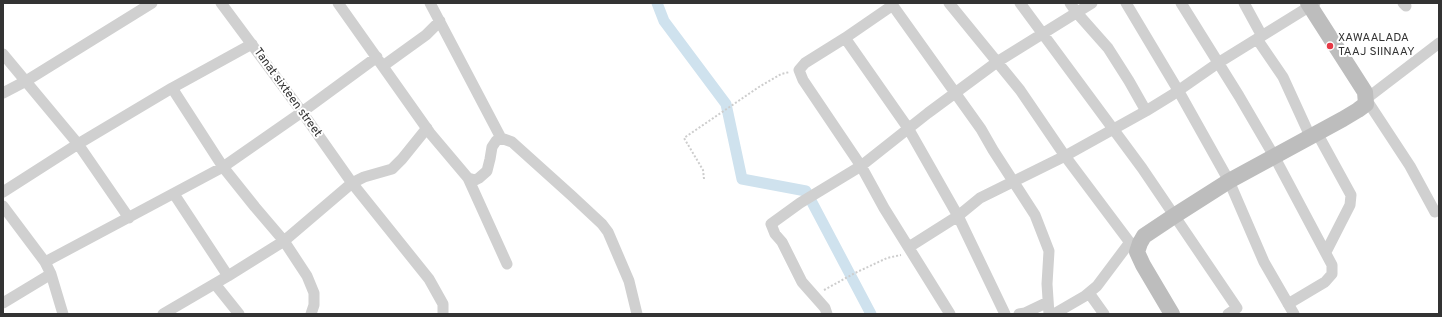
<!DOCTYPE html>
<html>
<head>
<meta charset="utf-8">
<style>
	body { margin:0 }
	#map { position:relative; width:1442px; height:317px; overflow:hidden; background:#fff; font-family:Overpass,sans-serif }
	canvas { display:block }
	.frame { position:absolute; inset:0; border:4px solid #333; pointer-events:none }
</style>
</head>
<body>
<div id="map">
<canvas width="1442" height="317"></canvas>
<div class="frame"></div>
</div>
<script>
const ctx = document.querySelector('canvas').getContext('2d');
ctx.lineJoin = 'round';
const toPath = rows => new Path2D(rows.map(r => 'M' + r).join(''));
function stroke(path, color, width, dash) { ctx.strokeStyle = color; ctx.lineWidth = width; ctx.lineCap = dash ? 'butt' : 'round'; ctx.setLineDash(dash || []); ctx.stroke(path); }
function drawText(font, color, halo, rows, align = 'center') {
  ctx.font = font + ' Overpass,sans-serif'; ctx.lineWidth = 4; ctx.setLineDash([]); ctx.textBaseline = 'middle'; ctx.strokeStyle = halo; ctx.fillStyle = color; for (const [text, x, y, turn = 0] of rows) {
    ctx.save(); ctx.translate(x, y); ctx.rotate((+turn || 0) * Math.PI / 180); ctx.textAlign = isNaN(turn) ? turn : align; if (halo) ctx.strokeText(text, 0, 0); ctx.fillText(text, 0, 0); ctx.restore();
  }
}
stroke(toPath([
	[657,3,664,21,726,104,742,179,806,191,871,314]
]), '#cfe2ee', 11);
stroke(toPath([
	[704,179,703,170,684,138,759,87,781,74,790,72],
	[824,290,855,273,887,258,901,255]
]), '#cdcdcd', 2, [2, 2]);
stroke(toPath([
	[221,3,302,112,352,183,429,279,443,304,443,314],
	[338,3,430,133,468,178,475,180,479,178,487,171,490,159,492,147,496,141,501,138,512,142,572,196,602,224,608,232,629,281,637,314],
	[430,3,501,138],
	[891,3,981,129,993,150,1035,215,1049,251,1047,284,1049,314],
	[949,3,1020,90,1065,156,1137,252],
	[1020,3,1142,168,1237,308,1228,314],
	[1070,3,1077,13,1108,48,1129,81,1146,111],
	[1126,3,1178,90,1229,181,1264,262,1294,314],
	[1181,3,1239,96,1274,156,1332,265,1332,274,1325,282,1288,304],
	[1244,3,1262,36],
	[1403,3,1406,6],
	[893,5,845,38,805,63,799,70,803,80,861,166,884,208,950,314],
	[845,38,908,128,958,216,1005,314],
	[1257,39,1283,77,1310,136],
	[3,54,78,144,129,218],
	[383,66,426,35,440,21],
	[172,88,223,167,255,207,284,241,307,276,314,293,314,305,311,314],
	[3,93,26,81,152,3],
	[1317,133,1351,195,1350,205,1326,252],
	[468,178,507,264],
	[3,192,78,144,172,88,252,44],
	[174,194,228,276],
	[3,206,45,262,51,274,63,314],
	[1435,212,1410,166,1366,99,1439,43],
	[909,247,958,216,980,198,1065,156,1146,111,1172,95,1218,63,1315,3],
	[45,262,223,167,302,112,377,57],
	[215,284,239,314],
	[1089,293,1104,314],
	[3,303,51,274],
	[163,314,228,276,284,241,352,183,364,177,392,169,402,159,427,128],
	[827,314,825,308,802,282,782,242,775,234,771,224,800,203,861,166,928,113,997,62,1092,3],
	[1019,314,1025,313,1048,302],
	[1054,314,1085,296,1097,286,1130,242]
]), '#d0d0d0', 11);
stroke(toPath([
	[1172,314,1143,265,1137,252,1140,243,1144,236,1174,216,1229,181,1343,119,1358,110,1366,104,1365,92,1308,3]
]), '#bdbdbd', 16);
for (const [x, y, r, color] of [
	[1330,46,4,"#e63946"]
]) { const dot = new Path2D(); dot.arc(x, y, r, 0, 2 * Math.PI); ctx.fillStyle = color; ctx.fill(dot); stroke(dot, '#fff', 1.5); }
drawText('12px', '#333', '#fff', [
	["XAWAALADA",1338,39],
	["TAAJ SIINAAY",1338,53]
], 'left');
drawText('12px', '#333', '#fff', [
	["Tanat sixteen street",287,93,54]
]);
</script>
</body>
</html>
